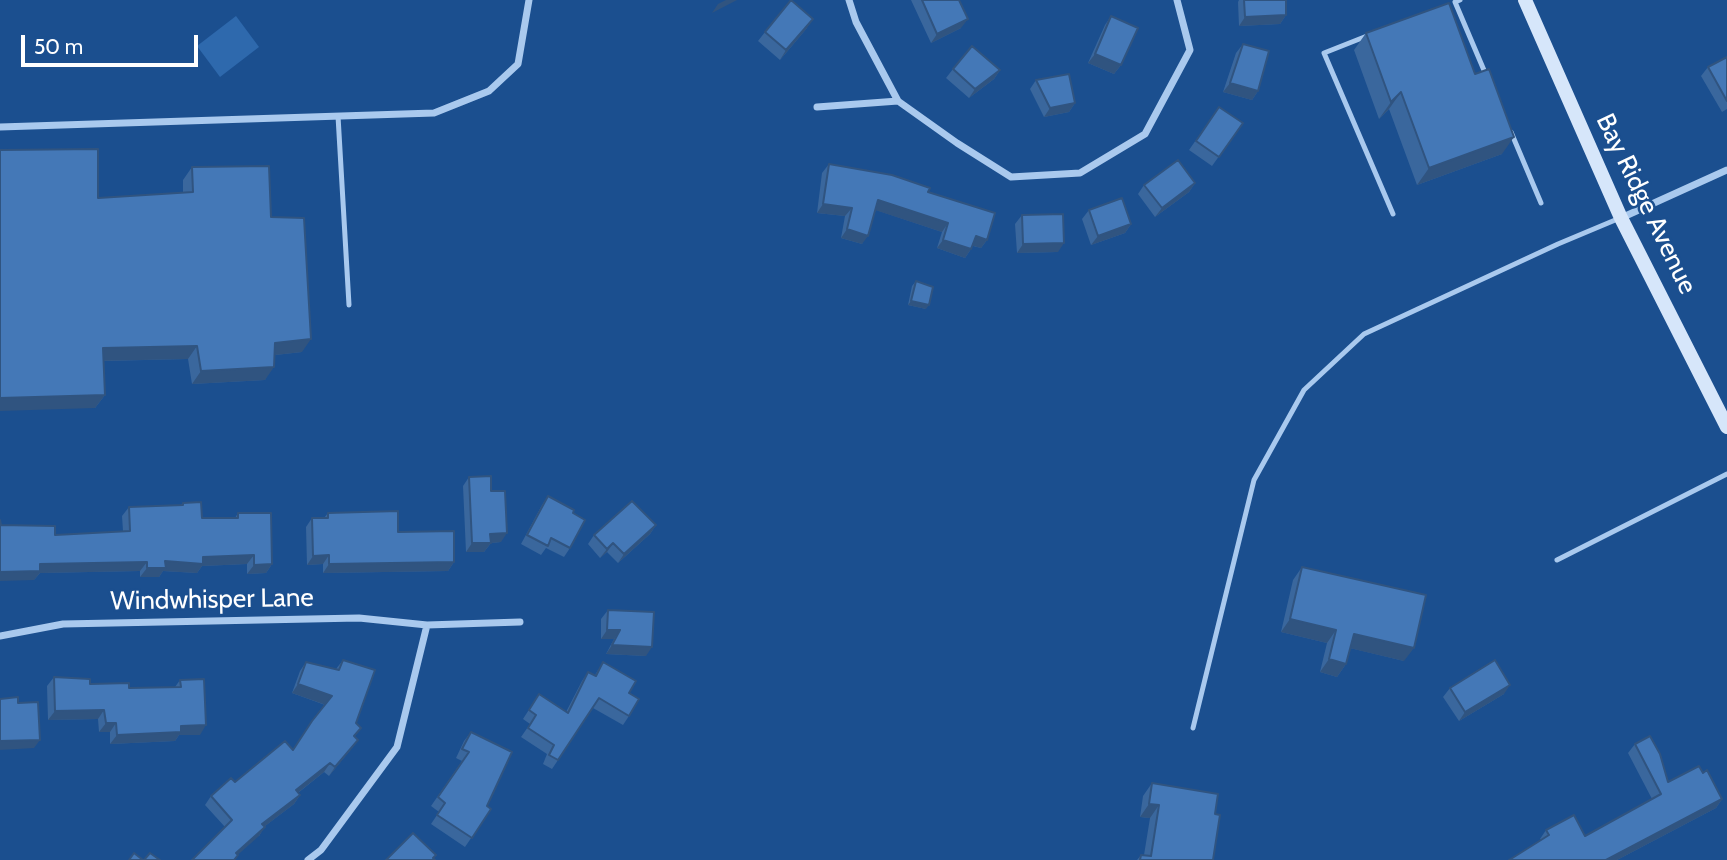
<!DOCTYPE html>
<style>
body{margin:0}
#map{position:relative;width:1727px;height:860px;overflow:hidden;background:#1b4f8f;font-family:Cabin,sans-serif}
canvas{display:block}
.scale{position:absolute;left:21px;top:35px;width:177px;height:32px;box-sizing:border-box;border:4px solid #fff;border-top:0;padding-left:9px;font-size:21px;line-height:24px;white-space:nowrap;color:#fff;-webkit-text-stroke:5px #1b4f8f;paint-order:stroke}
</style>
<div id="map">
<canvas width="1727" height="860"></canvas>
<div class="scale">50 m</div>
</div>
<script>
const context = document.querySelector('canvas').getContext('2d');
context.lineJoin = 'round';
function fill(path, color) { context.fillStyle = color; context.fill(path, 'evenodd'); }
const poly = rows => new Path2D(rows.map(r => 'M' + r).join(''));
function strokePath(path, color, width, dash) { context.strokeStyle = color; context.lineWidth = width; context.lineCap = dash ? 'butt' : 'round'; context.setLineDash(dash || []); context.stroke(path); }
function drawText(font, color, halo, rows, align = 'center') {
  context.font = font + ' Cabin,sans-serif'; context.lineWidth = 5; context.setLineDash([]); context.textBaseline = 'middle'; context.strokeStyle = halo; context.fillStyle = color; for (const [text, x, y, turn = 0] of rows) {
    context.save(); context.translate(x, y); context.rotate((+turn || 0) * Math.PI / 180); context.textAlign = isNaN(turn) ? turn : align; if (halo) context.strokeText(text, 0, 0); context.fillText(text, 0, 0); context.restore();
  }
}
const green = poly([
 [236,16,259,47,220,77,197,46]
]);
const service = poly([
 [1460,0,1455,2,1486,75],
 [1367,36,1324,53,1393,214],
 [338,116,349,305],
 [1511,132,1541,203],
 [1557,560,1727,474],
 [1193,728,1254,480,1304,390,1364,334,1558,244,1620,218]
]);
const minor = poly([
 [849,0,856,22,898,101,957,143,1011,177,1080,173,1145,134,1190,50,1177,0],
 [817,107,898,101],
 [0,127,434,113,489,91,518,64,529,0],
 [1621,218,1727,170],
 [0,636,63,624,359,618,427,625,520,622],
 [308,860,321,850,397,747,427,625]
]);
const secondary = poly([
 [1525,0,1621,218,1727,427]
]);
const wall = poly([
 [911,0,959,0,961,28,931,43],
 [1239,0,1286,0,1286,15,1280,24,1239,26,1238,2],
 [1111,16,1121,65,1114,74,1088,63,1105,25],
 [807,28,780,60,758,41,765,32],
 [1366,33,1502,154,1417,185,1389,109,1379,119,1354,50],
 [1243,44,1258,91,1252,100,1223,92,1236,53],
 [1727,57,1727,109,1722,112,1701,76,1708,67],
 [953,69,1000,70,994,79,969,98,946,78],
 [1036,80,1075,103,1069,112,1044,117,1030,89],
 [1219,107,1243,123,1212,166,1189,150],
 [829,164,928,192,987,240,981,248,973,246,965,258,937,248,942,232,876,210,862,244,841,238,845,216,817,213,822,173],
 [192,167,271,217,302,352,275,355,265,380,192,384,188,359,103,361,105,395,95,408,98,198,183,193,183,180],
 [1195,183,1189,192,1155,217,1138,194,1144,185],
 [1089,210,1131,224,1125,233,1091,245,1082,219],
 [1022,215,1058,252,1017,253,1015,224],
 [916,281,926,309,908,305,912,286],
 [469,477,491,491,501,542,491,543,484,552,466,552,463,486],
 [548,496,573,513,570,548,564,557,546,548,541,555,521,544,542,505],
 [183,503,202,518,235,518,238,513,272,564,266,573,247,574,247,564,202,566,197,573,163,571,159,577,140,577,140,571,40,573,34,580,55,535,123,531,122,516,129,507,181,505],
 [328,513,398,532,454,562,448,571,323,573,323,564,307,565,306,527,312,518,324,518],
 [656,525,650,534,618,563,607,552,600,558,588,544,594,535],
 [1302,567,1404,661,1350,648,1346,664,1337,677,1320,672,1327,643,1281,632,1293,580],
 [608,610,646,656,606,654,614,639,601,639,601,619],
 [343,660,356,723,355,737,358,740,352,748,329,776,324,772,298,793,300,795,294,804,265,826,259,836,225,827,205,805,211,796,293,750,325,705,292,693,300,671,306,662,336,669],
 [603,662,629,693,629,716,623,725,593,708,552,769,543,764,547,754,521,737,530,724,523,719,539,694,566,712,582,681,588,672,595,675],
 [54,677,90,684,129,688,175,687,180,680,200,735,179,735,175,741,110,744,110,732,99,732,98,719,48,720,47,686],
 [1450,688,1504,694,1459,721,1443,697],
 [471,732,487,806,491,809,465,847,431,824,439,812,431,806,462,761,456,758,464,741],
 [1635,744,1668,782,1703,773,1722,799,1716,808,1617,860,1509,860,1541,840,1540,839,1546,830,1585,836,1652,799,1628,753],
 [1152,783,1215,814,1213,860,1137,860,1141,855,1144,855,1150,818,1140,817,1143,796]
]);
const shadedWall = poly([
 [726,0,737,0,712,13,718,4],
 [1286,15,1280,24,1239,26,1245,17],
 [813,19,807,28,780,60,786,50],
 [968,19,961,28,931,43,937,34],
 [1095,54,1121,65,1114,74,1088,63],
 [1000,70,994,79,969,98,975,89],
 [1230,83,1258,91,1252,100,1223,92],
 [1401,92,1389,109,1379,119,1391,102],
 [1075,103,1069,112,1044,117,1050,108],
 [1514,137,1502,154,1417,185,1429,168],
 [1195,183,1189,192,1155,217,1162,208],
 [878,200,948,223,942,232,872,209],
 [823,204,852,208,845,216,817,213],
 [1131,224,1125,233,1091,245,1098,236],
 [847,229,868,236,862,244,841,238],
 [976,236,987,240,981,248,970,245],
 [943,240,971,249,965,258,937,248],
 [1064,243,1058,252,1017,253,1023,244],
 [911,301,929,305,926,309,908,305],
 [311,339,302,352,266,356,275,343],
 [197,346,188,359,94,361,103,348],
 [274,367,265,380,192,384,201,371],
 [105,395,95,408,0,411,0,398],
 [656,525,650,534,618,563,624,554],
 [507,533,501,542,491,543,484,552,466,552,472,543,490,534],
 [613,543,607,552,600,558,607,549],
 [254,555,247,564,202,566,197,573,163,571,159,577,140,577,147,568,165,561,203,557],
 [329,555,323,564,307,565,313,556],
 [147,562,140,571,40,573,34,580,0,581,0,572,40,564],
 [454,562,448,571,323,573,329,564],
 [272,564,266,573,247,574,254,565],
 [1290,619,1336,630,1327,643,1281,632],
 [607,630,620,630,614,639,601,639],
 [1354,634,1414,648,1404,661,1345,647],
 [612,645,652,647,646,656,606,654],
 [1329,659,1346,664,1337,677,1320,672],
 [298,684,332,696,326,705,292,693],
 [1510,685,1504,694,1459,721,1465,712],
 [104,710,98,719,48,720,55,711],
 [106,723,116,723,110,732,99,732],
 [206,725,200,735,179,735,175,741,110,744,117,735,181,726],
 [40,740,34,748,0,750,0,741],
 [358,740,352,748,329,776,335,767],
 [330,763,324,772,290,799,296,790],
 [300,795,294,804,256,833,262,824],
 [1722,799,1716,808,1617,860,1606,860],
 [1149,804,1159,805,1150,818,1140,817],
 [265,827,259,836,232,860,236,853]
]);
const building = poly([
 [791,0,813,19,786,50,765,32,791,0],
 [922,0,959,0,968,19,937,34,922,0],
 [1244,0,1286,0,1286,15,1245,17,1244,0],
 [1449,3,1475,74,1489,69,1514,137,1429,168,1401,92,1391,102,1366,33,1449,3],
 [1111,16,1138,28,1121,65,1095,54,1111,16],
 [1243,44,1269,51,1258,91,1230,83,1243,44],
 [972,46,1000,70,975,89,953,69,972,46],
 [1727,57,1727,101,1708,67,1727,57],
 [1069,74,1075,103,1050,108,1036,80,1069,74],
 [1219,107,1243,123,1219,157,1196,141,1219,107],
 [98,149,98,198,193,192,192,167,269,166,271,217,304,218,311,339,275,343,274,367,201,371,197,346,103,348,105,395,0,398,0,150,98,149],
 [1178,160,1195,183,1162,208,1144,185,1178,160],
 [829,164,892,175,930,188,928,192,995,213,987,240,976,236,971,249,943,240,948,223,878,200,868,236,847,229,852,208,823,204,829,164],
 [1122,198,1131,224,1098,236,1089,210,1122,198],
 [1063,214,1064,243,1023,244,1022,215,1063,214],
 [916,281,933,287,929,305,911,301,916,281],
 [491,476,491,491,505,491,507,533,490,534,491,543,472,543,469,477,491,476],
 [548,496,574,510,573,513,585,520,570,548,551,538,548,546,527,535,548,496],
 [632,501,656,525,624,554,613,543,607,549,594,535,632,501],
 [201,502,202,518,238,518,238,513,271,513,272,564,254,565,254,555,203,557,203,564,165,561,166,568,147,568,147,562,40,564,40,571,0,572,0,520,1,525,55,526,55,535,130,531,129,507,183,505,183,503,201,502],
 [398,511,398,532,454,531,454,562,329,564,329,555,313,556,312,518,328,518,328,513,398,511],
 [1302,567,1426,595,1414,648,1354,634,1346,664,1329,659,1336,630,1290,619,1302,567],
 [608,610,654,612,652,647,612,645,620,630,607,630,608,610],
 [343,660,375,670,356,723,361,728,354,736,358,740,335,767,330,763,296,790,300,795,262,824,265,827,236,853,238,855,234,860,192,860,232,820,211,796,231,778,235,782,285,741,293,750,312,721,332,696,298,684,306,662,339,670,343,660],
 [1495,660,1510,685,1465,712,1450,688,1495,660],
 [603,662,636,681,629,693,639,699,629,716,599,698,558,760,549,755,554,745,528,728,536,715,529,710,539,694,568,713,588,672,596,676,603,662],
 [54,677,90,679,90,684,129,683,129,688,181,687,180,680,204,679,206,725,181,726,181,732,117,735,116,723,106,723,104,710,55,711,54,677],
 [18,697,18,703,38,702,40,740,0,741,0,699,18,697],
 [471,732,512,752,487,806,491,809,472,838,437,815,445,803,438,797,469,752,462,749,471,732],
 [1650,736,1660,754,1668,782,1699,766,1703,773,1707,770,1722,799,1606,860,1509,860,1549,835,1546,830,1574,815,1585,836,1661,794,1635,744,1650,736],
 [1152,783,1218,794,1215,814,1220,815,1213,860,1140,860,1141,855,1151,856,1159,805,1149,804,1152,783],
 [413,833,436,855,433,858,435,860,386,860,413,833],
 [134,853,143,860,129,860,134,853],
 [150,853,160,860,144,860,150,853]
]);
const streetNames = [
 ["Bay Ridge Avenue",1646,204,64],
 ["Windwhisper Lane",212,600,-1]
];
fill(green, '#2e69ad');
strokePath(service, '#a9c9ee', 5);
strokePath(minor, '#a9c9ee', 7);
strokePath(secondary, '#d6e6fa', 14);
fill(wall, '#3a679d');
fill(shadedWall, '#305480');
fill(building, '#4478b7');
strokePath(building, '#305480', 2);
drawText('26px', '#fff', '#1b4f8f', streetNames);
</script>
